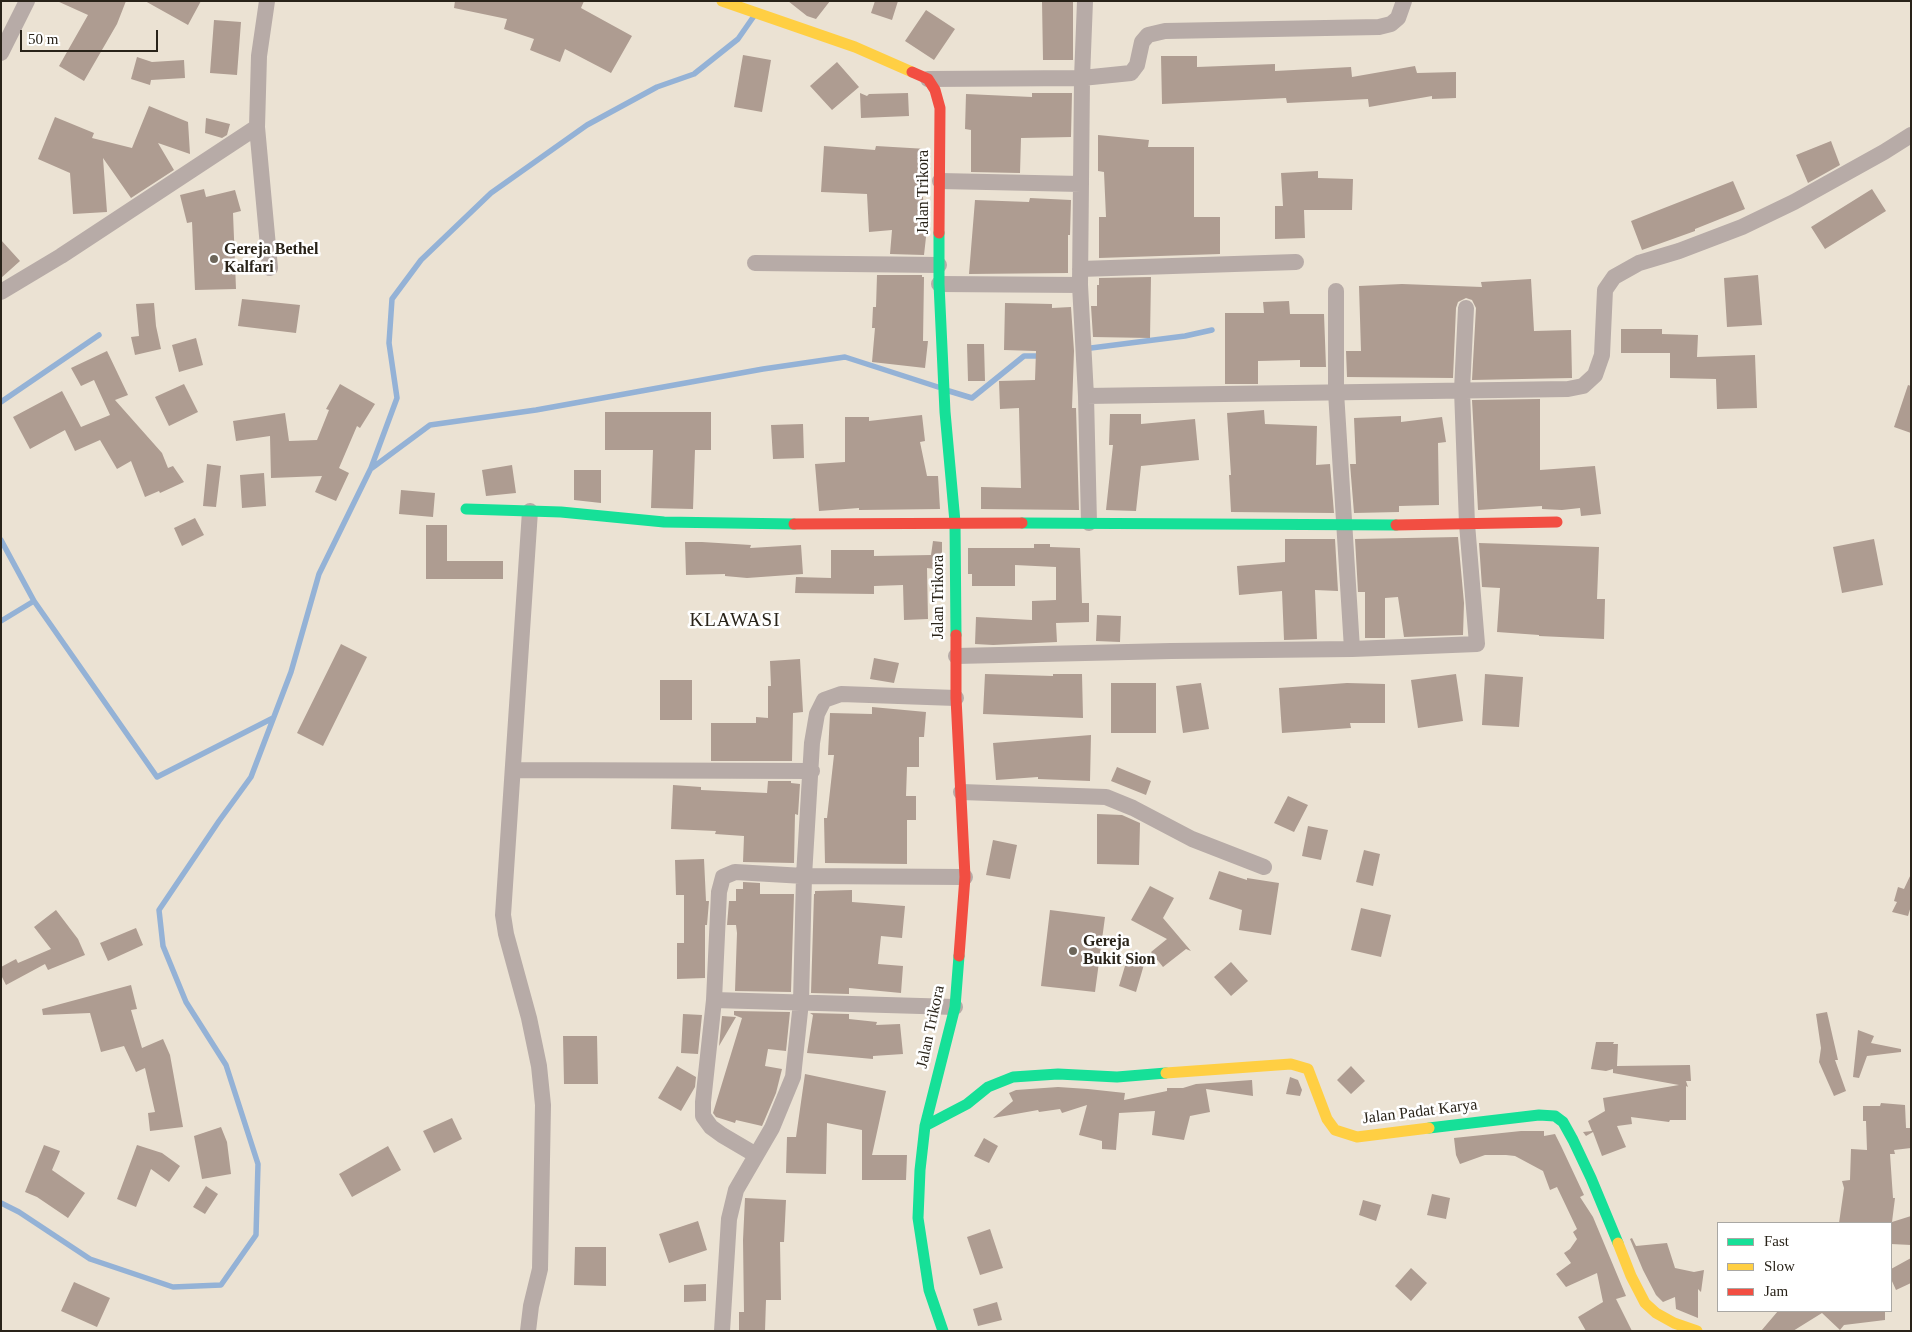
<!DOCTYPE html>
<style>
body{margin:0}
#map{position:relative;width:1912px;height:1332px;overflow:hidden;background:#ebe2d3;font-family:"Times New Roman",serif}
canvas{display:block}
.frame{position:absolute;inset:0;border:2px solid #292319;pointer-events:none}
.legend{position:absolute;left:1717px;top:1222px;width:175px;height:90px;box-sizing:border-box;background:#fff;border:1px solid #a9a7a3;margin:0;padding:6px 9px;list-style:none;font-size:15px;color:#292319}
.legend li{display:flex;align-items:center;gap:10px;height:25px}
.legend b{width:25px;border:1px solid #a9a7a3}
.scale{position:absolute;left:20px;top:30px;width:138px;height:22px;box-sizing:border-box;border:2px solid #292319;border-top:0;padding-left:6px;font-size:15px;line-height:18px;white-space:nowrap;color:#292319;-webkit-text-stroke:4px #fff;paint-order:stroke}
</style>
<div id="map">
<canvas width="1912" height="1332"></canvas>
<div class="frame"></div>
<ul class="legend">
<li><b style="height:6px;background:#16e098"></b>Fast</li>
<li><b style="height:6px;background:#ffcf43"></b>Slow</li>
<li><b style="height:6px;background:#f24e42"></b>Jam</li>
</ul>
<div class="scale">50 m</div>
</div>
<script>
const context = document.querySelector('canvas').getContext('2d');
context.lineJoin = 'round';
const poly = rows => new Path2D(rows.map(r => 'M' + r).join(''));
function strokePath(path, color, width, dash) { context.strokeStyle = color; context.lineWidth = width; context.lineCap = dash ? 'butt' : 'round'; context.setLineDash(dash || []); context.stroke(path); }
function fill(path, color) { context.fillStyle = color; context.fill(path, 'evenodd'); }
function drawText(font, color, halo, rows, align = 'center') {
  context.font = font + ' "Times New Roman",serif'; context.lineWidth = 5; context.setLineDash([]); context.textBaseline = 'middle'; context.strokeStyle = halo; context.fillStyle = color; for (const [text, x, y, turn = 0] of rows) {
    context.save(); context.translate(x, y); context.rotate((+turn || 0) * Math.PI / 180); context.textAlign = isNaN(turn) ? turn : align; if (halo) context.strokeText(text, 0, 0); context.fillText(text, 0, 0); context.restore();
  }
}
const stream = poly([
 [1091,348,1185,336,1212,330],
 [949,391,972,398,1024,356,1042,356],
 [1,402,99,335],
 [372,468,430,425,536,410,763,369,845,357,938,387],
 [1,540,34,601],
 [1,621,34,601,157,777,273,718],
 [1,1203,19,1212,90,1259,173,1287,221,1285,256,1235,258,1164,226,1065,186,1002,163,946,159,910,219,821,251,777,291,672,319,574,371,468,397,398,389,343,392,299,421,260,491,193,587,125,657,87,694,74,738,39,754,16]
]);
const building = poly([
 [57,1,126,1,117,24,84,81,59,66,88,15],
 [145,1,201,1,188,25],
 [455,1,584,1,581,8,632,36,611,73,565,49,560,62,530,50,534,39,504,29,507,19,454,8],
 [788,1,830,1,816,19,807,16],
 [875,1,898,1,892,20,871,13],
 [1042,1,1073,1,1073,60,1043,60],
 [926,10,955,29,934,60,905,41],
 [214,20,241,22,237,75,210,73],
 [743,55,771,60,762,112,734,107],
 [1161,56,1197,56,1197,67,1275,64,1275,71,1351,67,1352,77,1415,66,1417,73,1456,72,1456,98,1432,99,1432,96,1369,107,1368,99,1287,103,1286,98,1162,104],
 [137,57,152,62,184,60,185,78,151,80,150,85,131,79],
 [837,62,859,87,832,110,810,86],
 [860,93,867,96,869,94,908,93,909,116,861,118],
 [1032,93,1072,93,1071,137,1021,138,1020,173,971,172,971,130,965,129,966,94,1032,97],
 [149,106,188,122,190,154,158,143,174,170,131,198,103,158,107,212,73,214,70,173,38,159,55,117,94,133,92,138,132,148],
 [206,118,230,124,227,135,222,138,205,133],
 [1098,135,1149,140,1148,147,1194,147,1194,217,1220,217,1220,254,1099,258,1099,217,1106,217,1104,172,1098,171],
 [1831,141,1840,165,1808,183,1796,155],
 [824,146,875,150,876,146,927,149,926,173,918,173,917,197,923,197,926,237,924,255,890,254,892,230,869,232,867,194,821,192],
 [1318,171,1318,178,1353,179,1352,210,1304,210,1305,238,1275,239,1275,206,1283,206,1281,173],
 [1733,181,1745,209,1695,229,1695,231,1642,250,1631,221],
 [204,189,206,197,235,190,241,211,233,213,236,289,195,290,192,222,187,223,180,195],
 [1872,189,1886,211,1825,249,1811,227],
 [1030,198,1071,200,1070,235,1068,235,1068,273,969,274,975,200,1029,202],
 [1,240,20,261,1,278],
 [877,275,922,275,922,277,924,277,923,341,928,341,925,368,872,362,875,328,872,328,873,307,876,307],
 [1758,275,1762,325,1727,327,1724,278],
 [1151,277,1150,338,1093,337,1091,306,1097,306,1097,285,1099,285,1099,278],
 [1531,279,1534,331,1571,330,1572,378,1472,380,1476,308,1472,300,1466,298,1458,302,1456,308,1453,378,1347,377,1346,351,1361,351,1359,286,1402,284,1482,287,1481,282],
 [242,299,300,305,296,333,238,326],
 [1289,301,1290,314,1324,314,1326,367,1300,367,1300,360,1258,361,1258,384,1225,384,1225,313,1264,313,1263,302],
 [154,303,156,326,161,349,135,355,131,337,139,336,136,304],
 [1005,303,1052,304,1052,308,1071,307,1074,351,1072,408,1076,408,1079,510,981,509,981,487,1021,488,1019,408,1000,409,999,381,1035,380,1036,351,1004,350],
 [1621,329,1662,329,1662,334,1698,335,1697,357,1755,355,1757,408,1717,409,1716,379,1670,378,1670,353,1621,353],
 [196,338,203,365,179,372,172,345],
 [967,344,984,344,985,381,968,381],
 [107,351,128,395,115,400,162,453,168,468,173,466,184,482,160,493,159,491,145,497,131,461,117,469,100,440,75,451,65,430,30,449,13,417,62,391,81,427,110,415,94,380,81,386,71,368],
 [184,384,198,412,169,426,155,397],
 [340,384,375,404,360,428,357,426,339,468,349,473,336,501,315,492,322,476,271,478,270,436,236,441,233,421,285,413,289,441,317,440,329,410,326,409],
 [1908,385,1911,386,1911,433,1894,427],
 [1540,399,1540,470,1595,466,1601,514,1581,516,1580,508,1562,510,1542,509,1542,506,1478,510,1472,400],
 [1264,410,1265,424,1317,426,1316,465,1330,464,1334,513,1231,512,1229,475,1231,475,1227,413],
 [605,412,711,412,711,450,695,450,693,509,651,508,653,450,605,450],
 [1110,414,1141,414,1141,424,1195,419,1199,460,1141,466,1136,511,1106,510,1113,445,1109,445],
 [922,415,925,441,920,442,927,476,938,476,940,509,859,510,859,508,819,511,815,464,845,462,845,417,869,417,869,421],
 [1401,416,1401,422,1442,417,1446,442,1438,443,1439,505,1399,506,1399,512,1354,513,1350,464,1356,464,1354,418],
 [803,424,804,458,773,459,771,425],
 [207,464,221,466,216,507,203,506],
 [512,465,516,493,486,496,482,470],
 [574,470,601,470,601,503,574,500],
 [264,473,266,506,242,508,240,475],
 [401,490,435,493,433,517,399,514],
 [195,518,204,535,182,546,174,528],
 [426,525,447,525,447,561,503,561,503,579,426,579],
 [1458,537,1464,603,1463,635,1404,637,1398,597,1385,598,1385,638,1365,638,1365,592,1358,592,1355,539],
 [1285,539,1335,539,1338,591,1315,590,1317,639,1284,640,1282,591,1239,595,1237,566,1285,562],
 [1874,539,1883,585,1842,593,1833,547],
 [933,541,942,542,942,570,927,568,928,619,904,620,903,585,874,586,874,594,795,593,796,577,831,578,831,550,874,550,874,556,931,555],
 [685,542,702,542,751,545,750,548,801,545,803,574,747,578,725,576,725,574,686,575],
 [1479,543,1599,547,1597,599,1605,599,1604,639,1539,636,1539,635,1497,632,1500,588,1482,587],
 [1034,544,1050,544,1050,547,1080,548,1082,603,1089,603,1089,622,1056,623,1057,642,993,645,975,644,976,617,1032,620,1032,601,1056,600,1056,567,1015,565,1015,586,972,586,972,574,968,574,968,548,1034,548],
 [1097,615,1121,616,1120,642,1096,641],
 [341,644,367,657,323,746,297,733],
 [874,658,899,663,894,683,870,679],
 [800,659,803,712,793,713,792,761,711,761,711,723,756,723,756,717,768,718,768,686,771,686,770,661],
 [985,674,1053,676,1053,674,1082,674,1083,718,983,714],
 [1456,674,1463,721,1418,728,1411,680],
 [1485,674,1523,677,1519,727,1482,725],
 [660,680,692,680,692,720,660,720],
 [1111,683,1156,683,1156,733,1111,733],
 [1201,683,1209,729,1183,733,1176,686],
 [1347,683,1385,684,1385,723,1350,723,1351,728,1282,733,1279,688],
 [872,707,926,712,924,737,919,737,919,767,907,767,906,796,916,796,916,820,907,820,907,864,825,863,824,818,827,818,834,755,828,755,830,713,872,714],
 [1091,735,1090,781,1038,779,1038,777,996,780,993,743],
 [1117,767,1151,781,1146,795,1111,781],
 [768,781,791,781,791,783,800,784,798,815,795,814,794,863,743,862,744,836,715,834,716,831,671,829,673,785,701,787,701,790,767,793],
 [1288,796,1308,805,1294,832,1274,823],
 [1097,814,1122,815,1140,823,1139,865,1097,864],
 [1308,826,1328,830,1321,860,1302,856],
 [993,840,1017,845,1010,879,986,875],
 [1364,850,1380,854,1373,886,1356,882],
 [704,859,706,901,709,901,707,925,705,925,705,978,677,979,677,943,684,943,684,895,676,895,675,860],
 [1219,871,1247,880,1247,878,1279,883,1271,935,1239,930,1242,910,1209,899],
 [1911,874,1911,906,1908,916,1892,912,1897,902,1894,901,1898,887,1904,889],
 [743,882,760,883,760,894,794,894,791,992,735,991,737,933,736,925,727,925,729,901,736,901,736,889,743,889],
 [1150,886,1174,898,1163,918,1191,951,1186,949,1163,967,1151,952,1167,939,1131,920],
 [852,890,852,902,905,906,902,938,881,936,878,964,903,966,901,993,849,988,849,994,811,993,814,894,815,894,815,891],
 [1361,908,1391,915,1381,957,1351,950],
 [56,910,78,939,85,955,48,970,45,964,6,985,1,975,1,967,16,959,18,963,51,949,34,927],
 [1050,910,1105,917,1095,992,1041,986],
 [136,928,143,945,108,961,100,943],
 [1128,956,1145,961,1136,992,1119,986],
 [1231,962,1248,981,1231,996,1214,977],
 [131,985,137,1009,131,1010,142,1048,163,1039,170,1055,183,1127,150,1131,148,1113,155,1112,145,1068,136,1072,124,1046,101,1052,90,1013,43,1015,42,1009],
 [734,1011,790,1012,786,1051,768,1049,765,1066,782,1069,776,1093,762,1126,736,1120,735,1123,716,1117,713,1113,742,1018,734,1015],
 [1827,1012,1838,1060,1835,1060,1846,1091,1834,1096,1819,1062,1821,1048,1816,1014],
 [810,1013,849,1014,849,1019,877,1022,876,1025,900,1024,903,1054,873,1056,873,1059,807,1053,813,1015],
 [683,1014,702,1015,698,1054,681,1053],
 [722,1016,736,1017,719,1046],
 [1858,1030,1874,1036,1871,1043,1901,1049,1901,1052,1867,1056,1859,1078,1853,1077],
 [563,1036,597,1036,598,1084,564,1084],
 [1596,1042,1614,1042,1613,1044,1618,1044,1617,1066,1690,1065,1691,1081,1686,1081,1688,1087,1686,1086,1686,1120,1670,1120,1669,1122,1631,1117,1632,1124,1617,1126,1626,1147,1602,1156,1593,1132,1586,1136,1583,1132,1592,1131,1588,1121,1605,1111,1603,1098,1679,1085,1613,1073,1613,1069,1606,1071,1591,1069],
 [677,1066,696,1077,695,1087,681,1111,658,1098],
 [1351,1066,1365,1081,1351,1094,1337,1080],
 [805,1074,886,1091,872,1155,907,1155,906,1180,862,1180,862,1130,827,1123,826,1174,786,1173,787,1137,796,1137],
 [1290,1077,1298,1080,1302,1090,1300,1096,1286,1094],
 [1252,1080,1253,1096,1206,1089,1210,1112,1190,1116,1184,1140,1152,1135,1155,1111,1119,1113,1116,1150,1102,1149,1102,1141,1079,1135,1087,1105,1062,1113,1060,1109,1039,1112,1038,1110,993,1118,1013,1101,1009,1093,1016,1090,1058,1087,1088,1089,1125,1093,1124,1100,1167,1091,1167,1088,1183,1088,1196,1084],
 [1881,1103,1905,1105,1906,1128,1911,1128,1911,1148,1894,1150,1895,1154,1890,1154,1893,1198,1895,1198,1892,1222,1911,1216,1911,1245,1891,1244,1891,1223,1839,1223,1844,1188,1842,1181,1850,1180,1851,1149,1867,1150,1866,1121,1863,1121,1863,1106,1880,1106],
 [452,1118,462,1139,434,1153,423,1131],
 [221,1127,227,1142,231,1174,202,1179,194,1136],
 [1521,1131,1544,1131,1544,1136,1555,1134,1561,1146,1584,1195,1580,1197,1593,1217,1626,1296,1616,1299,1632,1331,1586,1331,1578,1317,1603,1302,1597,1273,1566,1287,1556,1274,1571,1263,1564,1253,1570,1249,1577,1239,1573,1232,1577,1229,1557,1187,1550,1190,1543,1171,1515,1156,1506,1155,1485,1155,1460,1164,1456,1155,1454,1138],
 [984,1138,998,1146,989,1163,974,1156],
 [44,1145,60,1151,52,1170,85,1193,68,1218,37,1197,25,1192],
 [137,1145,162,1153,180,1166,169,1182,151,1169,136,1207,117,1199],
 [388,1146,401,1170,352,1197,339,1174],
 [206,1186,218,1194,205,1214,193,1207],
 [1432,1194,1450,1198,1446,1219,1427,1215],
 [745,1198,786,1200,784,1242,780,1242,781,1300,766,1300,765,1331,739,1331,739,1312,744,1312,743,1240],
 [1363,1200,1381,1205,1376,1221,1359,1215],
 [698,1221,707,1250,669,1263,659,1234],
 [990,1229,1003,1268,980,1275,967,1237],
 [1632,1238,1636,1246,1667,1243,1675,1268,1694,1272,1704,1270,1701,1292,1698,1289,1698,1318,1676,1309,1675,1297,1663,1302,1656,1295,1643,1270,1630,1239],
 [575,1247,606,1247,606,1286,574,1285],
 [1911,1258,1911,1283,1896,1290,1891,1279,1891,1269],
 [1411,1268,1427,1283,1411,1301,1395,1286],
 [74,1282,110,1298,97,1327,61,1311],
 [706,1284,706,1301,684,1302,684,1285],
 [997,1302,1002,1320,978,1326,973,1309],
 [1778,1311,1885,1311,1885,1320,1844,1325,1840,1330,1822,1313,1793,1331,1761,1331]
]);
const street = poly([
 [267,1,259,56,257,127,270,268],
 [1085,1,1082,78,1080,285,1086,396,1089,523],
 [1,53,27,1],
 [928,79,1082,78,1131,73,1137,65,1142,42,1148,35,1165,31,1379,27,1391,24,1398,18,1404,1],
 [940,181,1081,184],
 [755,263,939,265],
 [1080,269,1296,262],
 [939,284,1080,285],
 [1336,291,1336,392,1352,649],
 [1,292,61,256,257,127],
 [1086,396,1568,389,1583,386,1595,375,1602,355,1605,290,1614,277,1639,263,1679,251,1742,227,1794,202,1884,152,1911,135],
 [956,656,1171,651,1352,649,1477,644,1467,524,1462,390,1466,308],
 [513,770,812,771],
 [961,792,1106,797,1133,808,1192,839,1264,867],
 [714,1000,955,1007],
 [756,1155,722,1135,711,1127,703,1116,703,1102,714,1000,719,892,723,877,735,872,804,876,965,877],
 [528,1331,531,1306,540,1269,543,1105,539,1066,529,1018,506,934,503,915,530,511],
 [722,1331,729,1219,736,1190,772,1128,793,1077,801,1002,804,876,812,743,817,714,824,700,841,694,956,698]
]);
const fast = poly([
 [939,233,939,284,945,412,955,522,956,635],
 [466,509,561,512,664,522,794,524],
 [1022,523,1396,525],
 [925,1126,967,1104,988,1087,1013,1077,1058,1074,1117,1077,1166,1073],
 [1429,1128,1539,1115,1555,1116,1563,1122,1573,1140,1591,1178,1618,1243],
 [943,1331,929,1290,918,1218,920,1170,925,1126,955,1007,959,956]
]);
const slow = poly([
 [722,1,855,47,912,72],
 [1166,1073,1291,1064,1308,1069,1327,1119,1335,1130,1357,1137,1429,1128],
 [1618,1243,1631,1276,1645,1303,1656,1313,1674,1323,1697,1331]
]);
const jam = poly([
 [912,72,928,79,935,90,940,108,939,233],
 [794,524,1022,523],
 [1396,525,1557,522],
 [956,635,956,698,965,877,959,956]
]);
const markers = [
 [214,259,5,"#6d665a"],
 [1073,951,5,"#6d665a"]
];
const streetNames = [
 ["Jalan Trikora",924,192,-90],
 ["Jalan Trikora",939,597,-90],
 ["Jalan Trikora",931,1027,-78],
 ["Jalan Padat Karya",1420,1112,-7]
];
const poiNames = [
 ["Gereja Bethel",224,250],
 ["Kalfari",224,268],
 ["Gereja",1083,942],
 ["Bukit Sion",1083,960]
];
const quarterNames = [
 ["KLAWASI",735,621]
];
strokePath(stream, '#94b2d6', 5.5);
fill(building, '#ae9c91');
strokePath(street, '#b7aba7', 16);
strokePath(fast, '#16e098', 11);
strokePath(slow, '#ffcf43', 11);
strokePath(jam, '#f24e42', 11);
for (const [x, y, r, color] of markers) { const dot = new Path2D(); dot.arc(x, y, r, 0, 2 * Math.PI); context.fillStyle = color; context.fill(dot); strokePath(dot, '#fff', 2); }
drawText('16px', '#292319', '#fff', streetNames);
drawText('bold 16px', '#292319', '#fff', poiNames, 'left');
context.letterSpacing = '1px';
drawText('19px', '#292319', '#fff', quarterNames);
context.letterSpacing = '0px';
</script>
